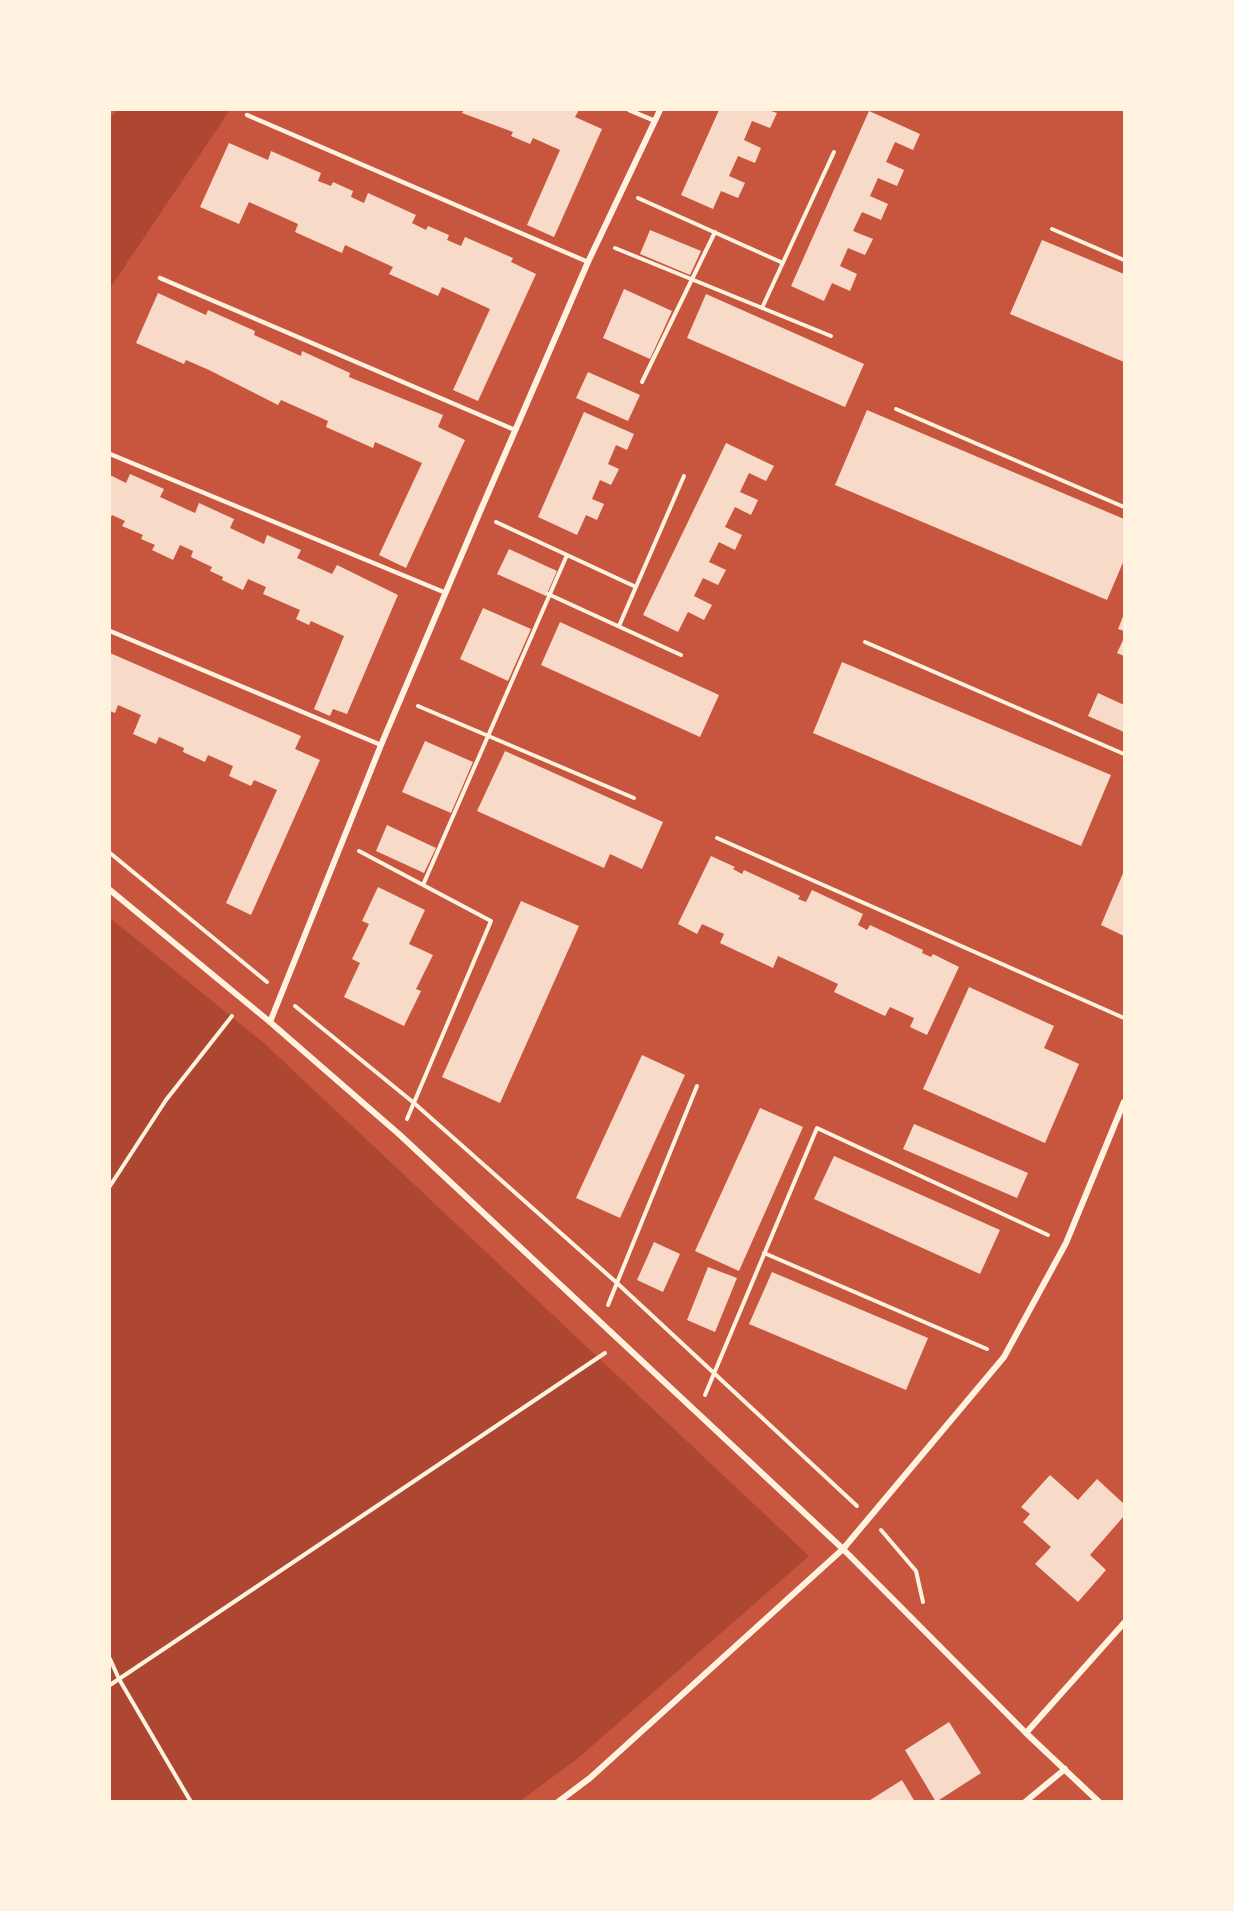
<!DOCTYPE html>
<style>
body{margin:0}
#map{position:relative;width:1234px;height:1911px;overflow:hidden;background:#c8553d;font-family:Karla,sans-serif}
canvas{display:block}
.frame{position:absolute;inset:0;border:111px solid #fff3e0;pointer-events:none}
</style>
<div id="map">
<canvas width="1234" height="1911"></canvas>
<div class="frame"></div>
</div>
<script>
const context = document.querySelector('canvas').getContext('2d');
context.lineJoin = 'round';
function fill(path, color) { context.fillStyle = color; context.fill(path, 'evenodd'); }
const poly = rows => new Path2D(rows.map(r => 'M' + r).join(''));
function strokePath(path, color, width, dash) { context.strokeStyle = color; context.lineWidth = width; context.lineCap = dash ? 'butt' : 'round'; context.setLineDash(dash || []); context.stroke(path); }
const green = poly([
 [117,110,230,110,110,288,110,119],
 [110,918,265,1044,809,1556,577,1759,520,1801,110,1801]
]);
const building = poly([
 [464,110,579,110,575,117,602,129,554,237,527,225,560,150,533,138,530,144,511,136,513,132,462,113],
 [719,110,768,110,777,113,770,128,752,121,744,140,761,148,755,163,738,156,729,176,745,183,738,198,721,191,713,209,681,195],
 [869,111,920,134,913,150,895,142,886,162,904,170,897,186,878,178,870,196,888,204,881,220,862,212,853,231,873,239,865,255,848,248,840,266,857,274,850,291,832,283,824,301,791,286],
 [229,143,268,160,271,151,321,173,318,181,331,186,333,182,353,191,351,197,364,203,368,193,416,215,412,223,426,230,428,226,449,235,447,240,461,246,465,237,513,258,511,262,536,274,478,401,453,390,490,309,442,287,438,296,389,274,393,267,345,245,342,253,295,232,298,224,249,202,239,224,200,207],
 [650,230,701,251,690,275,640,254],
 [1042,240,1124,274,1124,362,1010,314],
 [624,289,672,311,650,359,603,338],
 [158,293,206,315,208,310,255,331,254,335,301,356,302,351,350,373,349,377,443,415,438,427,465,440,406,568,379,555,422,463,375,442,373,448,326,427,328,421,281,400,278,405,209,370,186,360,184,364,136,343],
 [706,294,864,364,845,407,687,338],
 [588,372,640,395,628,421,576,398],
 [867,410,1124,519,1124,560,1107,600,835,485],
 [584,412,634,434,627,450,616,445,608,464,619,469,611,485,600,480,592,499,604,504,597,520,586,515,577,535,538,517],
 [726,443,774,466,766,481,749,473,740,492,758,500,751,515,735,507,725,527,742,535,735,550,719,542,709,562,726,570,718,585,703,578,694,596,712,605,704,620,688,612,678,632,643,615],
 [130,474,164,489,160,497,195,513,199,503,234,519,230,528,264,544,267,535,301,550,297,558,332,574,337,565,398,595,347,714,333,709,330,716,314,709,344,636,311,621,309,625,296,619,300,610,263,594,266,587,248,579,243,590,222,580,223,577,210,571,212,567,191,557,193,551,180,545,173,560,152,550,155,545,141,539,143,535,122,526,125,521,112,515,110,520,110,475,126,483],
 [509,549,557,571,546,596,497,574],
 [483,608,531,629,508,681,460,659],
 [1124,614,1124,631,1118,629],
 [560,622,719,695,700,737,541,665],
 [1124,638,1124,656,1117,653],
 [110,653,301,736,295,749,320,760,251,915,226,903,277,790,254,780,251,786,229,776,233,766,208,755,205,762,183,752,184,748,159,737,156,744,133,734,141,715,118,705,115,713,110,711],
 [842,662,1111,775,1081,846,813,733],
 [1098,693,1124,705,1124,732,1088,716],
 [425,741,473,762,451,813,402,792],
 [505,751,663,822,642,869,610,854,604,868,477,811],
 [387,825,436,848,424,873,376,851],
 [711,856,735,867,733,869,742,874,744,870,800,896,798,899,806,902,812,890,863,914,858,925,867,930,870,925,923,950,922,953,931,957,933,954,959,967,927,1035,910,1027,914,1018,890,1007,885,1016,834,992,838,984,778,956,773,968,720,943,724,934,702,924,697,934,678,924],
 [1124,871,1124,936,1101,925],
 [378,887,425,910,409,944,433,955,416,989,421,991,404,1026,344,997,360,963,352,959,369,924,362,921],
 [521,901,579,926,500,1103,442,1077],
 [969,987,1054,1026,1044,1048,1079,1064,1045,1143,923,1089],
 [642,1055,685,1075,620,1218,576,1198],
 [760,1108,803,1127,739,1271,695,1251],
 [914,1124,1028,1173,1017,1198,903,1149],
 [834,1156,1000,1230,980,1274,814,1199],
 [654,1242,680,1254,663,1292,637,1280],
 [708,1267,737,1278,715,1332,687,1320],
 [772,1272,928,1338,906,1390,749,1324],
 [1050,1475,1078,1500,1097,1479,1124,1504,1124,1516,1090,1555,1106,1570,1078,1602,1035,1564,1051,1547,1023,1522,1030,1514,1021,1507],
 [949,1722,981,1773,936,1802,905,1750],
 [902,1780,915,1802,867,1802]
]);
const path = poly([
 [638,198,783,263],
 [1052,229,1124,260],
 [615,248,831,336],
 [762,308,834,152],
 [642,382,715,232],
 [896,409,1124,507],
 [496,522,636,587],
 [548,594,681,655],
 [619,626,684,476],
 [865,642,1124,754],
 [418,706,634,798],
 [717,838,1124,1018],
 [359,851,491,921,407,1119],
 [110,853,267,982],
 [423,885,567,555],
 [295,1006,414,1103,617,1283,857,1506],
 [110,1186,166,1100,232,1016],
 [764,1253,987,1349],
 [608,1305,697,1086],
 [705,1395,817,1128,1048,1235],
 [881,1530,916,1571,923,1602],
 [110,1659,119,1679,605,1353],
 [110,1685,119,1679,191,1802]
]);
const service = poly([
 [629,110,655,121],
 [247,115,588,262],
 [160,278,515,430],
 [110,454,446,593],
 [110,631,381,745]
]);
const minor = poly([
 [110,890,270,1022,400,1135,843,1549,1026,1733,1099,1802],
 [270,1022,381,745,479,514,588,262,660,110],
 [1026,1733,1124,1623],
 [558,1802,590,1778,843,1549,1004,1357,1066,1243,1124,1102],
 [1025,1802,1065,1769]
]);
fill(green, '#ae4732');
fill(building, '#f7dbc8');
strokePath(path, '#fff3e0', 4);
strokePath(service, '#fff3e0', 4.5);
strokePath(minor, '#fff3e0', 6);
</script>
